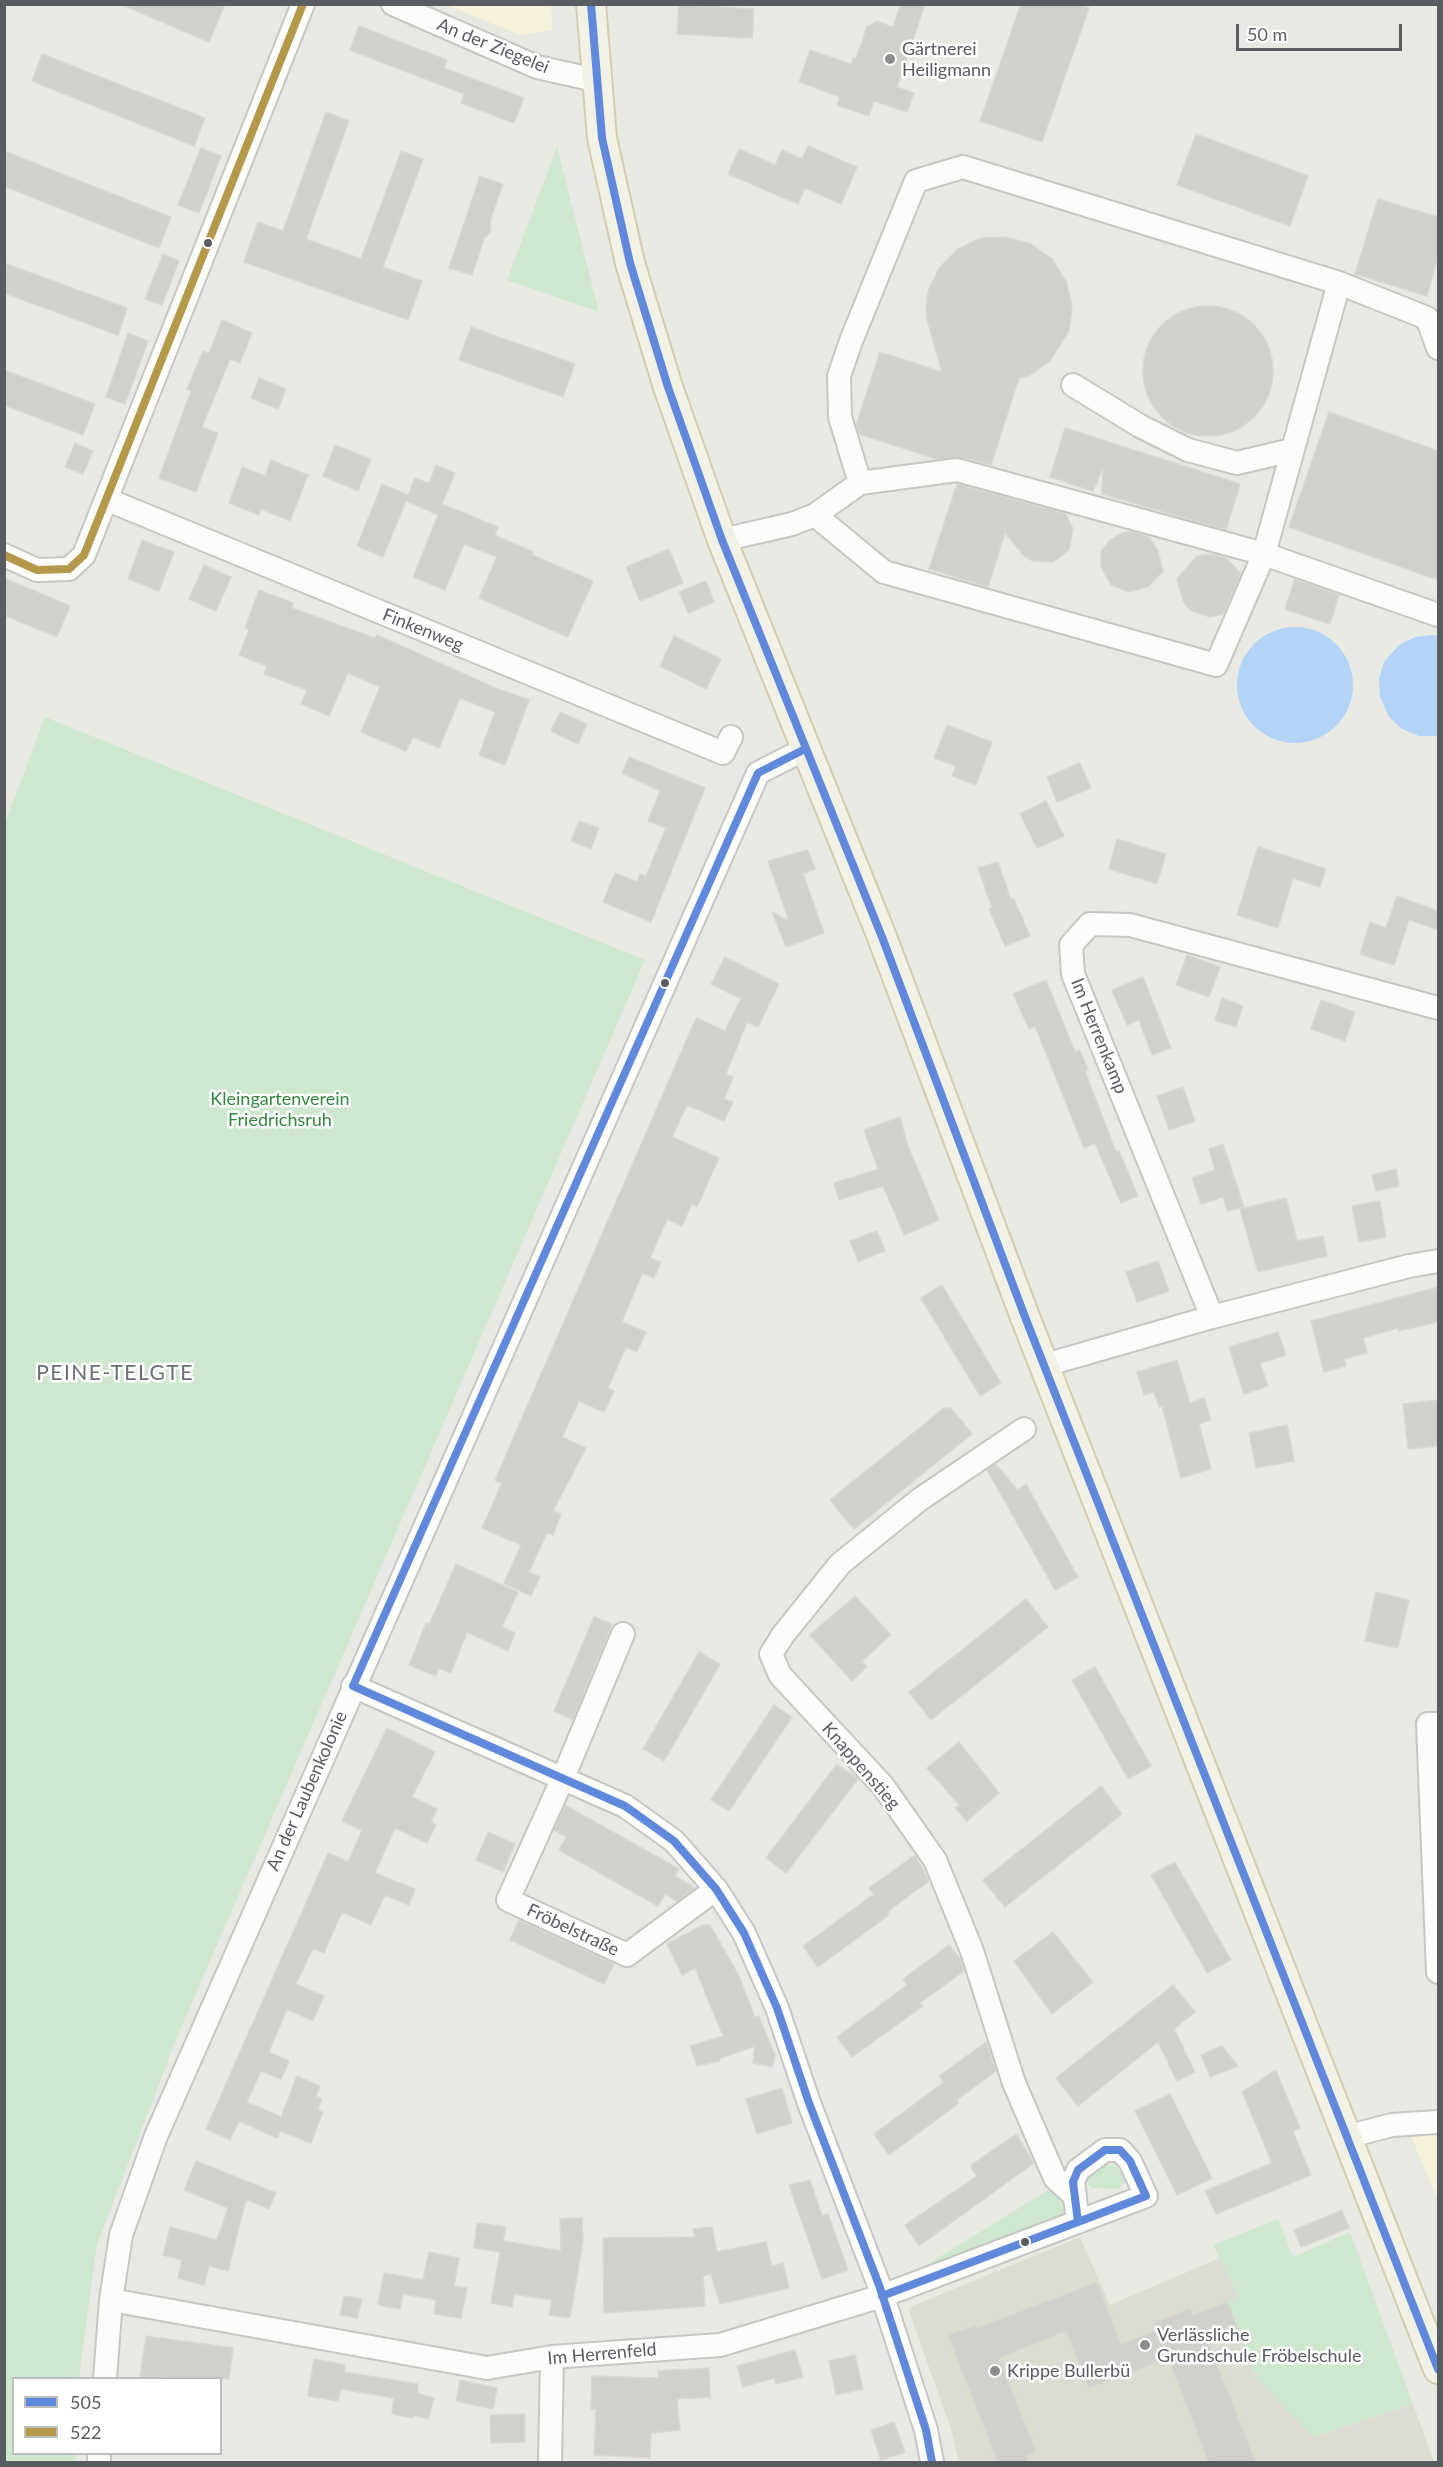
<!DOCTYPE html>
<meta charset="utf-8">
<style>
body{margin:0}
#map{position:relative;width:1443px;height:2467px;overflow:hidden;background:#e9e9e3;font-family:Lato,sans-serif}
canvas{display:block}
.frame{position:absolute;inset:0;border:6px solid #595c61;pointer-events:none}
.legend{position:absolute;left:12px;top:2377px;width:210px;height:78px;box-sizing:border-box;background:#fff;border:2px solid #bdbec0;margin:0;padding:8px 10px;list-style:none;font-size:18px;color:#595c61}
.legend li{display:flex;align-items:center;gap:12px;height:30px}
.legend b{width:30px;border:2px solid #bdbec0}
.scale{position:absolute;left:1236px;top:24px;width:166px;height:27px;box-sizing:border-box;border:3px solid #595c61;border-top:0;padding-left:8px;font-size:18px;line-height:21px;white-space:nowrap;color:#595c61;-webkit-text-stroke:4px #fff;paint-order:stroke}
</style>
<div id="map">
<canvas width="1443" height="2467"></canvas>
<div class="frame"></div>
<ul class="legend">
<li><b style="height:8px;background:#6089dc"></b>505</li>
<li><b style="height:8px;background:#b4994b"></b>522</li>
</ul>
<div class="scale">50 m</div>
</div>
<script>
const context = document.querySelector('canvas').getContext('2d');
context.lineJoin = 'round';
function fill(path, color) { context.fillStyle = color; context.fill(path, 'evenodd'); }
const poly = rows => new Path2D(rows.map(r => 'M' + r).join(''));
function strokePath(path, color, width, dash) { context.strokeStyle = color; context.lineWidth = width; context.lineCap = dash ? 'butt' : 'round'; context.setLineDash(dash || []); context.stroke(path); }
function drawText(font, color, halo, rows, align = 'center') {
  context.font = font + ' Lato,sans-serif'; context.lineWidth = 5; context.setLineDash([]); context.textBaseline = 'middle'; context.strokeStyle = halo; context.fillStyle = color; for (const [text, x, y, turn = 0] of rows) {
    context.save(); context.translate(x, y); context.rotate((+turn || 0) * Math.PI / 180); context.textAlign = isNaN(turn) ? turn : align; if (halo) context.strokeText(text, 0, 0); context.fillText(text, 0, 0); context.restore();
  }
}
const commercial = poly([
 [447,5,551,5,552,30,520,35],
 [1438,2131,1438,2200,1410,2134]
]);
const education = poly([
 [1080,2237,1110,2305,1220,2258,1238,2297,1227,2302,1258,2381,1313,2437,1413,2404,1434,2462,959,2462,952,2432,909,2311,910,2307]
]);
const green = poly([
 [557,147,599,312,507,280],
 [45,717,645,960,180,2030,97,2244,79,2378,14,2378,14,2454,76,2454,75,2462,5,2462,4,826],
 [1113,2165,1125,2175,1126,2180,1119,2189,1092,2188,1087,2183,1089,2175,1100,2166],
 [1050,2189,1056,2191,1065,2211,1061,2216,918,2270],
 [1278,2219,1293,2257,1350,2232,1413,2404,1313,2437,1258,2381,1227,2302,1238,2297,1213,2245]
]);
const water = poly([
 '1237 685a58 58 0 1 1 116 0a58 58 0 1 1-116 0Z',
 [1432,635,1438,636,1438,736,1419,736,1402,729,1389,717,1380,697,1379,679,1384,662,1399,645,1415,637]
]);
const building = poly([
 [120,4,225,4,209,42,120,4],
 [901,4,925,4,897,87,914,93,907,112,874,101,869,116,837,105,840,97,799,82,810,50,851,64,853,58,856,59,867,27,877,21,893,27,901,4],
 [1021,4,1079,4,1089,8,1042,142,980,121,1021,4],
 [679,5,754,9,752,38,677,34,679,5],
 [359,26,447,60,444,68,524,98,514,123,461,103,464,94,350,50,359,26],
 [42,54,205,118,194,146,32,81,42,54],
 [326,112,349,121,306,239,361,259,401,151,423,159,383,267,422,281,408,320,244,262,258,222,283,231,326,112],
 [1196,134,1308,176,1290,226,1177,185,1196,134],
 [808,146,857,167,841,204,805,188,798,204,728,174,739,149,775,165,782,150,802,159,808,146],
 [201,148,221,156,199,213,178,205,201,148],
 [4,151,171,217,159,248,4,186,4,151],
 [480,176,503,184,490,221,491,231,484,239,472,275,449,268,480,176],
 [1378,199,1438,217,1438,257,1427,296,1355,274,1378,199],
 [1006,237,1031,244,1052,259,1066,281,1072,305,1069,331,1050,361,1029,376,1019,378,991,465,960,457,937,459,859,434,856,425,880,352,942,372,926,316,928,291,939,268,958,249,981,238,1006,237],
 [163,254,179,261,162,305,145,299,163,254],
 [4,263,127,308,118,335,4,293,4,263],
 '1143 371a65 65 0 1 1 130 0a65 65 0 1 1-130 0Z',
 [222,320,252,333,240,363,230,359,202,427,218,433,196,492,159,478,191,391,187,389,203,351,209,353,222,320],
 [471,327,575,364,563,397,459,360,471,327],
 [128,333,148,341,125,404,106,397,128,333],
 [4,370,95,404,83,435,4,405,4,370],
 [259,378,286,389,278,409,251,398,259,378],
 [1329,412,1438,451,1438,580,1289,527,1329,412],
 [1065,428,1240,484,1226,530,1102,494,1103,467,1093,491,1050,477,1065,428],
 [75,443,93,451,83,474,65,467,75,443],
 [335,445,371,459,358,491,323,476,335,445],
 [271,460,308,475,290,521,261,509,259,515,229,503,242,467,265,476,271,460],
 [436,465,455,473,442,504,498,527,495,535,533,552,532,555,593,581,568,637,479,598,497,557,464,544,445,590,413,577,438,515,406,501,383,557,357,546,382,484,408,495,415,478,429,483,436,465],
 [957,484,1066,514,1073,529,1069,550,1053,562,1033,561,1024,556,1005,533,988,587,929,569,957,484],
 [1131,531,1149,537,1158,551,1163,571,1149,586,1130,592,1111,585,1101,567,1101,552,1109,541,1118,535,1131,531],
 [142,540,174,552,159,591,128,579,142,540],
 [669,549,683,583,640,601,626,567,669,549],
 [1212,554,1226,558,1241,574,1223,614,1210,617,1190,610,1183,601,1177,579,1197,556,1212,554],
 [204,565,231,577,216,611,189,599,204,565],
 [4,578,70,606,57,637,4,615,4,578],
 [1295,579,1339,595,1330,624,1285,609,1295,579],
 [706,581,714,602,688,613,679,592,706,581],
 [259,590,293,603,292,608,375,638,377,635,493,687,529,700,505,765,479,755,495,712,460,698,439,748,413,737,406,751,361,732,380,687,348,673,329,716,301,704,307,690,264,674,267,666,239,655,249,630,245,628,259,590],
 [674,636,721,659,706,689,660,666,674,636],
 [560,712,587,724,578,744,551,731,560,712],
 [947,725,992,742,976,785,952,776,956,766,934,758,947,725],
 [629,757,705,788,651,922,603,902,615,873,637,882,640,874,646,876,666,828,648,821,660,791,622,773,629,757],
 [1080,763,1091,788,1057,802,1047,777,1080,763],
 [1046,801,1064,836,1037,848,1020,814,1046,801],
 [579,821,599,828,591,849,571,841,579,821],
 [1117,839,1166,854,1157,884,1109,869,1117,839],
 [1258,847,1326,869,1320,887,1293,878,1278,928,1237,915,1258,847],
 [808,850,815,869,803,874,824,933,786,947,772,912,789,921,768,861,808,850],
 [998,862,1011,900,1014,899,1030,936,1005,946,989,909,992,908,978,868,998,862],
 [1397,896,1438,911,1438,930,1409,920,1394,965,1360,954,1370,922,1386,928,1397,896],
 [1187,955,1220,967,1209,997,1176,985,1187,955],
 [725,957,779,984,758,1027,747,1022,726,1074,733,1077,724,1099,733,1102,724,1121,687,1105,672,1137,719,1158,697,1207,692,1204,682,1226,667,1219,650,1258,661,1262,654,1278,642,1273,622,1322,646,1332,637,1352,626,1347,608,1388,614,1391,604,1412,579,1401,562,1437,586,1448,553,1511,561,1514,553,1535,547,1533,529,1572,540,1577,531,1596,504,1583,521,1545,482,1528,502,1483,495,1480,696,1018,725,1031,741,999,711,984,725,957],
 [1143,977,1171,1048,1152,1055,1139,1020,1127,1025,1112,990,1143,977],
 [1046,980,1075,1052,1080,1050,1088,1070,1085,1071,1116,1152,1119,1151,1138,1196,1121,1203,1095,1143,1084,1148,1035,1026,1029,1029,1013,994,1046,980],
 [1222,998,1243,1006,1236,1027,1215,1020,1222,998],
 [1321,1000,1355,1012,1345,1041,1311,1029,1321,1000],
 [1183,1087,1195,1121,1169,1130,1157,1096,1183,1087],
 [900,1117,908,1146,939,1220,904,1235,883,1186,839,1200,834,1183,878,1169,864,1130,900,1117],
 [1223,1144,1244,1207,1227,1211,1223,1197,1201,1204,1192,1178,1215,1170,1209,1149,1223,1144],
 [1396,1169,1399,1186,1376,1191,1372,1175,1396,1169],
 [1286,1198,1297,1241,1323,1236,1327,1256,1258,1272,1240,1209,1286,1198],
 [1380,1201,1386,1237,1359,1242,1352,1206,1380,1201],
 [877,1231,885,1251,858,1262,850,1241,877,1231],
 [1158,1261,1169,1291,1137,1302,1126,1272,1158,1261],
 [942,1285,1001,1383,980,1396,921,1298,942,1285],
 [1438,1287,1438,1322,1399,1331,1398,1328,1363,1338,1367,1353,1344,1359,1346,1366,1324,1372,1311,1321,1438,1287],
 [1278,1332,1286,1355,1260,1363,1268,1386,1244,1394,1229,1347,1278,1332],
 [1177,1360,1190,1403,1204,1398,1211,1420,1199,1424,1211,1469,1181,1478,1162,1406,1159,1407,1154,1392,1144,1395,1137,1372,1177,1360],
 [1438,1400,1438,1446,1408,1449,1403,1404,1438,1400],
 [944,1408,951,1408,972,1434,854,1529,830,1500,944,1408],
 [1287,1425,1294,1461,1256,1468,1249,1433,1287,1425],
 [996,1464,1017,1490,1026,1484,1078,1577,1055,1590,987,1470,996,1464],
 [456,1564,518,1592,502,1627,515,1633,508,1651,467,1632,451,1673,439,1668,436,1676,409,1665,426,1623,429,1625,456,1564],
 [1376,1592,1409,1600,1398,1648,1365,1641,1376,1592],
 [855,1596,891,1635,862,1661,867,1667,852,1681,810,1635,855,1596],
 [1026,1599,1048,1627,931,1720,909,1692,1026,1599],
 [594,1617,612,1624,573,1720,554,1711,594,1617],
 [699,1652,720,1664,664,1761,643,1749,699,1652],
 [1095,1667,1151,1766,1128,1779,1072,1680,1095,1667],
 [774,1705,792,1717,729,1811,711,1800,774,1705],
 [387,1728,435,1752,412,1797,437,1809,431,1822,436,1825,427,1843,395,1828,375,1873,415,1889,409,1905,385,1895,371,1925,342,1912,324,1953,313,1948,296,1984,324,1996,313,2021,287,2009,269,2052,289,2061,281,2079,261,2071,247,2102,281,2117,297,2076,320,2086,316,2096,322,2099,318,2110,323,2112,311,2143,280,2131,277,2138,239,2121,230,2140,206,2129,328,1853,348,1862,362,1830,342,1821,387,1728],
 [959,1742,999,1793,967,1821,955,1808,959,1805,927,1768,959,1742],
 [837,1764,858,1779,786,1873,766,1858,837,1764],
 [1101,1786,1122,1814,1005,1907,983,1880,1101,1786],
 [565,1805,679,1869,675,1876,694,1888,677,1901,665,1894,658,1906,559,1850,567,1837,554,1830,565,1805],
 [488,1832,515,1844,503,1872,476,1860,488,1832],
 [915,1855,929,1881,887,1912,889,1915,818,1967,803,1946,874,1894,869,1888,915,1855],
 [1175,1862,1231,1960,1207,1973,1151,1875,1175,1862],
 [519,1920,614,1964,604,1984,510,1940,519,1920],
 [703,1925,710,1925,738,1974,755,2017,759,2016,775,2056,772,2067,753,2063,755,2046,721,2058,719,2061,697,2066,690,2046,723,2036,695,1968,682,1975,667,1944,703,1925],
 [1053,1932,1093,1982,1052,2014,1014,1961,1053,1932],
 [949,1945,961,1960,964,1971,920,2003,923,2006,852,2057,837,2037,907,1985,903,1979,949,1945],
 [1173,1985,1195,2012,1174,2029,1195,2072,1177,2081,1158,2042,1078,2106,1056,2078,1173,1985],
 [986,2042,996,2071,957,2100,959,2103,889,2155,874,2134,944,2082,939,2076,986,2042],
 [1222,2046,1238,2066,1210,2077,1201,2055,1222,2046],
 [1276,2070,1300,2128,1293,2131,1311,2175,1216,2214,1205,2191,1272,2163,1242,2092,1276,2070],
 [782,2088,792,2123,757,2134,746,2099,782,2088],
 [1170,2094,1212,2178,1177,2195,1135,2111,1170,2094],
 [1016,2134,1034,2163,919,2246,905,2225,977,2176,970,2166,1016,2134],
 [196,2161,276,2193,269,2209,246,2199,228,2271,209,2266,204,2285,178,2278,182,2260,163,2255,170,2227,217,2240,228,2208,184,2190,196,2161],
 [810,2180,822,2216,828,2214,848,2270,822,2279,789,2185,810,2180],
 [1342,2210,1349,2228,1301,2247,1294,2230,1342,2210],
 [582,2218,583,2241,570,2318,549,2315,552,2300,514,2294,512,2307,491,2303,500,2252,474,2248,477,2223,506,2227,503,2241,561,2251,560,2219,582,2218],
 [712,2227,717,2252,766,2242,772,2266,783,2263,789,2288,720,2304,711,2274,703,2276,705,2306,604,2313,603,2238,695,2237,693,2229,712,2227],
 [429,2252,459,2258,454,2286,467,2288,461,2318,434,2314,436,2300,403,2294,400,2309,378,2305,384,2273,423,2280,429,2252],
 [1097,2282,1121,2344,1157,2330,1154,2323,1190,2309,1193,2315,1227,2302,1238,2330,1208,2342,1256,2463,1209,2463,1168,2358,1089,2388,1066,2331,999,2358,1036,2452,1026,2456,1029,2463,998,2463,948,2335,976,2325,977,2328,1097,2282],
 [344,2296,362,2299,357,2318,340,2315,344,2296],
 [146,2336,233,2348,229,2379,140,2377,146,2336],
 [795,2350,803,2377,776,2384,774,2378,743,2387,737,2366,795,2350],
 [855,2355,863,2389,836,2395,829,2361,855,2355],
 [314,2359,345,2365,344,2372,418,2384,417,2393,434,2398,428,2419,414,2415,413,2418,392,2414,394,2398,341,2389,338,2401,308,2396,314,2359],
 [709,2368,710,2397,677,2399,680,2430,651,2433,650,2458,594,2455,596,2409,591,2409,592,2376,659,2378,658,2371,709,2368],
 [460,2380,497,2388,493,2409,456,2401,460,2380],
 [525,2414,525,2442,491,2443,490,2415,525,2414],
 [894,2422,905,2452,881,2460,871,2430,894,2422]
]);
const minor = poly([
 [393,4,537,67,595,80],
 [1073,385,1140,426,1188,450,1237,463,1292,450],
 [860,483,840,417,839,376,851,341,916,181,963,167,1339,283],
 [108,500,723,753,731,737],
 [815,515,884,572,1216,665,1264,554,1438,615],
 [722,540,792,524,815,515,860,483,957,470,1264,554,1339,283,1427,318,1438,348],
 [4,555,37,570,69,569,84,555,303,4],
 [1212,1317,1073,974,1071,945,1090,924,1130,925,1438,1008],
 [1045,1365,1212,1317,1409,1266,1438,1261],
 [1024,1429,919,1500,840,1564,783,1635,771,1654,780,1675,883,1786,935,1860,972,1951,1014,2083,1055,2178,1075,2196],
 [623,1634,563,1778,508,1900,627,1955,716,1889],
 [353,1686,625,1806,674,1841,716,1889,744,1933,777,2008,809,2103,879,2285,926,2430,932,2462],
 [1438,1724,1428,1724,1438,1972],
 [1346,2137,1392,2125,1438,2122],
 [111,2300,487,2368,552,2357,720,2345,882,2296,1146,2196,1130,2161,1120,2150,1105,2150,1078,2170,1073,2182,1078,2222],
 [105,2378,111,2300,121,2235,156,2136,758,773,805,749],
 [99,2462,99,2454],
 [550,2462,552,2357]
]);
const major = poly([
 [591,4,602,138,630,263,668,387,722,540,882,937,1025,1317,1438,2369]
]);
const bus1 = poly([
 [591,4,602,138,630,263,668,387,722,540,882,937,1025,1317,1438,2369],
 [353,1686,758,773,805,749],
 [353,1686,625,1806,674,1841,716,1889,744,1933,777,2008,809,2103,879,2285,926,2430,932,2462],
 [1105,2150,1120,2150,1130,2161,1146,2196,1078,2222,1073,2182,1078,2170,1105,2150],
 [882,2296,1078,2222]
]);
const bus2 = poly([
 [4,555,37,570,69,569,84,555,303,4]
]);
const markers = [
 [890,59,6,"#8b8d8e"],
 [208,243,5,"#595c61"],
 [665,983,5,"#595c61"],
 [1025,2242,5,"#595c61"],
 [1145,2345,6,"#8b8d8e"],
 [995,2371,6,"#8b8d8e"]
];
const streetNames = [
 ["An der Ziegelei",493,46,22],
 ["Finkenweg",423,630,22],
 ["Im Herrenkamp",1099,1036,68],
 ["Knappenstieg",861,1766,49],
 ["An der Laubenkolonie",307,1791,-66],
 ["Fröbelstraße",573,1930,25],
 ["Im Herrenfeld",602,2354,-5]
];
const poiNames = [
 ["Gärtnerei",902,49],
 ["Heiligmann",902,70],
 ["Verlässliche",1157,2335],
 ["Grundschule Fröbelschule",1157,2356],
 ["Krippe Bullerbü",1007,2371]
];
const parkNames = [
 ["Kleingartenverein",280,1099],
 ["Friedrichsruh",280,1120]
];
const quarterNames = [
 ["PEINE-TELGTE",115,1373]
];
fill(commercial, '#f5f1da');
fill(education, '#dddcd2');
fill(green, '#d0e7cf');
fill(water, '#b4d4f7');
fill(building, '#d1d0cd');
strokePath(building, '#d8d7d2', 1.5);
strokePath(minor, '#c6c7c5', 26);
strokePath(major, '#d2ccb0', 32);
strokePath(minor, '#fcfcfb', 22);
strokePath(major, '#f2f1e6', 28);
strokePath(bus1, '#6089dc', 8);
strokePath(bus2, '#b4994b', 8);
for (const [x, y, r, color] of markers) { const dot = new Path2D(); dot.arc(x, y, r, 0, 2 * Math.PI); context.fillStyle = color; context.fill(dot); strokePath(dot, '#fff', 2); }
drawText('18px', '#595c61', '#fff', streetNames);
drawText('18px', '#595c61', '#fff', poiNames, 'left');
drawText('18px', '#33863f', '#fff', parkNames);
context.letterSpacing = '1.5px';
drawText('21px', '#6a6e73', '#fff', quarterNames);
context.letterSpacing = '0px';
</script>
